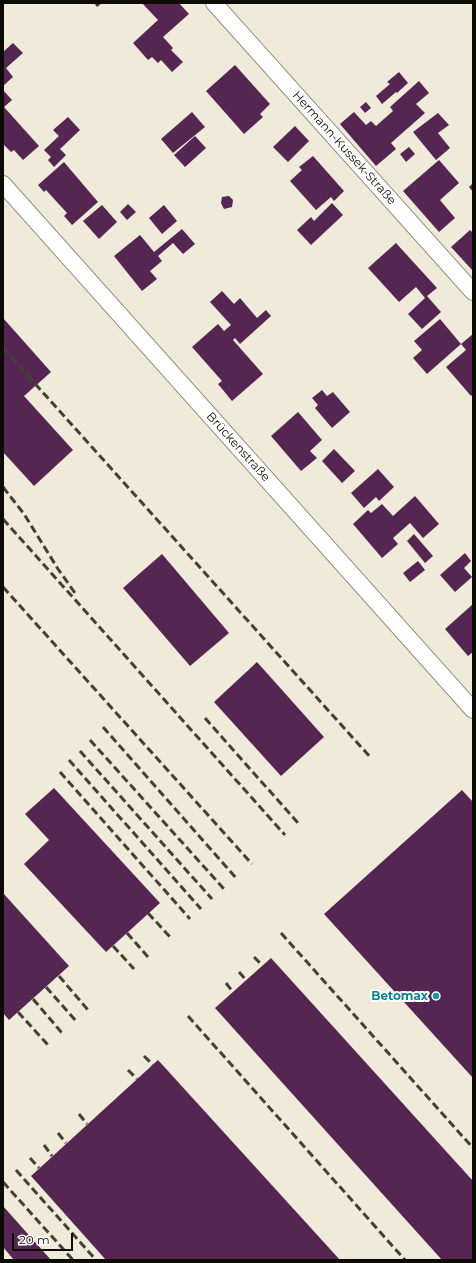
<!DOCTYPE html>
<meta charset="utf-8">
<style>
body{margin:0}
#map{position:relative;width:476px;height:1263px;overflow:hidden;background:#efead9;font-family:Montserrat,sans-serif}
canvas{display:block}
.frame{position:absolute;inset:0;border:4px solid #0d0b06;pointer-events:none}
.scale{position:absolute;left:12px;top:1233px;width:61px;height:18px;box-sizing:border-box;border:2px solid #0d0b06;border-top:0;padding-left:5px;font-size:12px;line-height:14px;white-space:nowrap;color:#0d0b06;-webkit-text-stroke:3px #fff;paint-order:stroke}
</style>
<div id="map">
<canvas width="476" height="1263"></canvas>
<div class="frame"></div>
<div class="scale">20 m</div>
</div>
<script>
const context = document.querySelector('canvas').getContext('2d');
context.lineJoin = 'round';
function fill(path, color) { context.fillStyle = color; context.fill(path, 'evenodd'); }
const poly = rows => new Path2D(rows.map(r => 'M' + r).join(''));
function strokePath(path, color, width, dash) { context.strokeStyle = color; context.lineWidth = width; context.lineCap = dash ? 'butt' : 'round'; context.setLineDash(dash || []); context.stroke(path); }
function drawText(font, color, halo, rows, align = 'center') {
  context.font = font + ' Montserrat,sans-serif'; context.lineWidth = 4; context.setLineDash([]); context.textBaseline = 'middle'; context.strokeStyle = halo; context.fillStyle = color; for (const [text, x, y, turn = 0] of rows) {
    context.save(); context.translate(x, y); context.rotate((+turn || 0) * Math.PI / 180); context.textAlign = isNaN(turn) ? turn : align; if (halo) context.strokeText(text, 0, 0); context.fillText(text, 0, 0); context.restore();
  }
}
const building = poly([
 [94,3,102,3,97,7],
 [142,3,179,3,189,14,163,37,173,48,171,50,183,62,172,72,161,60,158,63,152,57,148,60,133,43,158,20],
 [13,43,23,53,6,68,13,77,3,86,3,52],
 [235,65,270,104,260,114,263,117,244,134,206,91],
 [399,72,408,83,397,93,396,92,382,104,376,96,390,84,387,82],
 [419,81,429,93,416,104,425,113,391,143,396,149,376,166,340,124,354,112,366,125,371,121,376,126,393,111,390,107],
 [3,90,12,100,4,107,39,146,23,160,14,150,11,152,3,144],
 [366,102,371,108,365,113,360,107],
 [192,112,205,127,173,153,161,139],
 [438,113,449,125,438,133,450,148,436,160,413,132],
 [68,117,80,130,60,149,66,155,54,167,48,160,51,157,44,150,59,136,53,130],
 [295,126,309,141,288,162,273,147],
 [195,136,206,148,185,167,174,155],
 [409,147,415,154,406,162,400,154],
 [313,156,344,191,334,201,331,197,316,210,290,181,302,170,299,167],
 [439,160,459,183,440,200,455,218,439,232,403,191],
 [64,162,98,202,72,225,64,216,67,213,46,190,44,192,38,185],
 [473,183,473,192,469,187],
 [229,196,233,200,232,207,224,209,221,203,222,197],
 [332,203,343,215,311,245,297,230,311,217,314,221],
 [128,204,136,212,127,220,120,212],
 [102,205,117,222,99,239,83,221],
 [164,205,177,221,162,234,149,218],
 [182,229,195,244,183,254,173,243,158,256,162,261,150,271,157,279,142,291,114,256,140,235,154,252],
 [470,230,472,232,473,231,473,271,451,247],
 [396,243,437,288,427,296,441,312,422,329,408,314,425,298,416,287,399,302,368,268],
 [222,291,234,304,240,298,257,318,266,310,271,316,240,344,235,338,233,340,263,374,232,401,218,384,222,381,192,347,218,324,224,331,231,325,210,302],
 [3,318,51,372,24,396,73,450,34,486,3,452],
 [440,319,461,344,427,374,413,358,422,350,414,341],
 [473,334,473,394,471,396,446,367,466,350,461,344],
 [322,390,327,396,333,392,350,412,332,428,315,408,318,405,312,398],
 [298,412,322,440,310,451,317,458,301,471,271,436],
 [334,449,355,471,342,483,322,461],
 [378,469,394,487,379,501,376,497,364,508,351,493],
 [415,496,439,524,423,538,410,523,393,538,398,544,382,558,353,524,368,510,371,513,382,504,393,516],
 [414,534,433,556,425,563,407,541],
 [465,553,471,561,464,568,472,577,455,592,440,575],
 [162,554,229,633,190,666,123,588],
 [418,561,425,570,410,582,403,573],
 [473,604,473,652,468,656,445,629],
 [257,662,324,737,281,776,214,702],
 [54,788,160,903,106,952,24,864,49,840,25,814],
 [462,790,473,802,473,1078,324,914],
 [3,893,69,966,9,1020,3,1013],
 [271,958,473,1181,473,1260,442,1260,215,1008],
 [158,1060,340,1260,106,1260,31,1176],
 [3,1206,51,1260,14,1260,3,1247]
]);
const street = poly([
 [214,3,473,292],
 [3,184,473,710]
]);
const rail = poly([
 [3,348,371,758],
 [3,487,24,514,58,569,75,593],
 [3,519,285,835],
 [3,587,252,864],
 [205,718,298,823],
 [103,727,236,878],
 [90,740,224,889],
 [80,751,212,899],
 [69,760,201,909],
 [60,772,190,919],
 [148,913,170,937],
 [127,933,148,957],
 [281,933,473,1148],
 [113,946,134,969],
 [254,957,262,965],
 [239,972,246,980],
 [59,976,88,1010],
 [226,983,233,992],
 [46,987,76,1021],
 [33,999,62,1033],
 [18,1012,48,1045],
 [188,1016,405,1260],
 [144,1056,153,1065],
 [128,1070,137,1079],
 [79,1114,87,1124],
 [58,1133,66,1143],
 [44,1145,52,1156],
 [30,1158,39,1168],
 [16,1170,96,1260],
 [3,1182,73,1260]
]);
const markers = [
 [436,996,4,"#0f9aa8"]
];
const streetNames = [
 ["Hermann-Kussek-Straße",344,148,48],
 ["Brückenstraße",238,447,48]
];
const cultureNames = [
 ["Betomax",428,996]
];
fill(building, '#562652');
strokePath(street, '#979182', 18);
strokePath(street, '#fff', 16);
strokePath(rail, '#434038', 3, [8, 4]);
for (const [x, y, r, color] of markers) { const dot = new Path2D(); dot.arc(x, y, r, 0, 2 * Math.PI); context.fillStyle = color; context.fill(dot); strokePath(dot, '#fff', 1.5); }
drawText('12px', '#0d0b06', '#fff', streetNames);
drawText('bold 12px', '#0d838f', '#fff', cultureNames, 'right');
</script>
